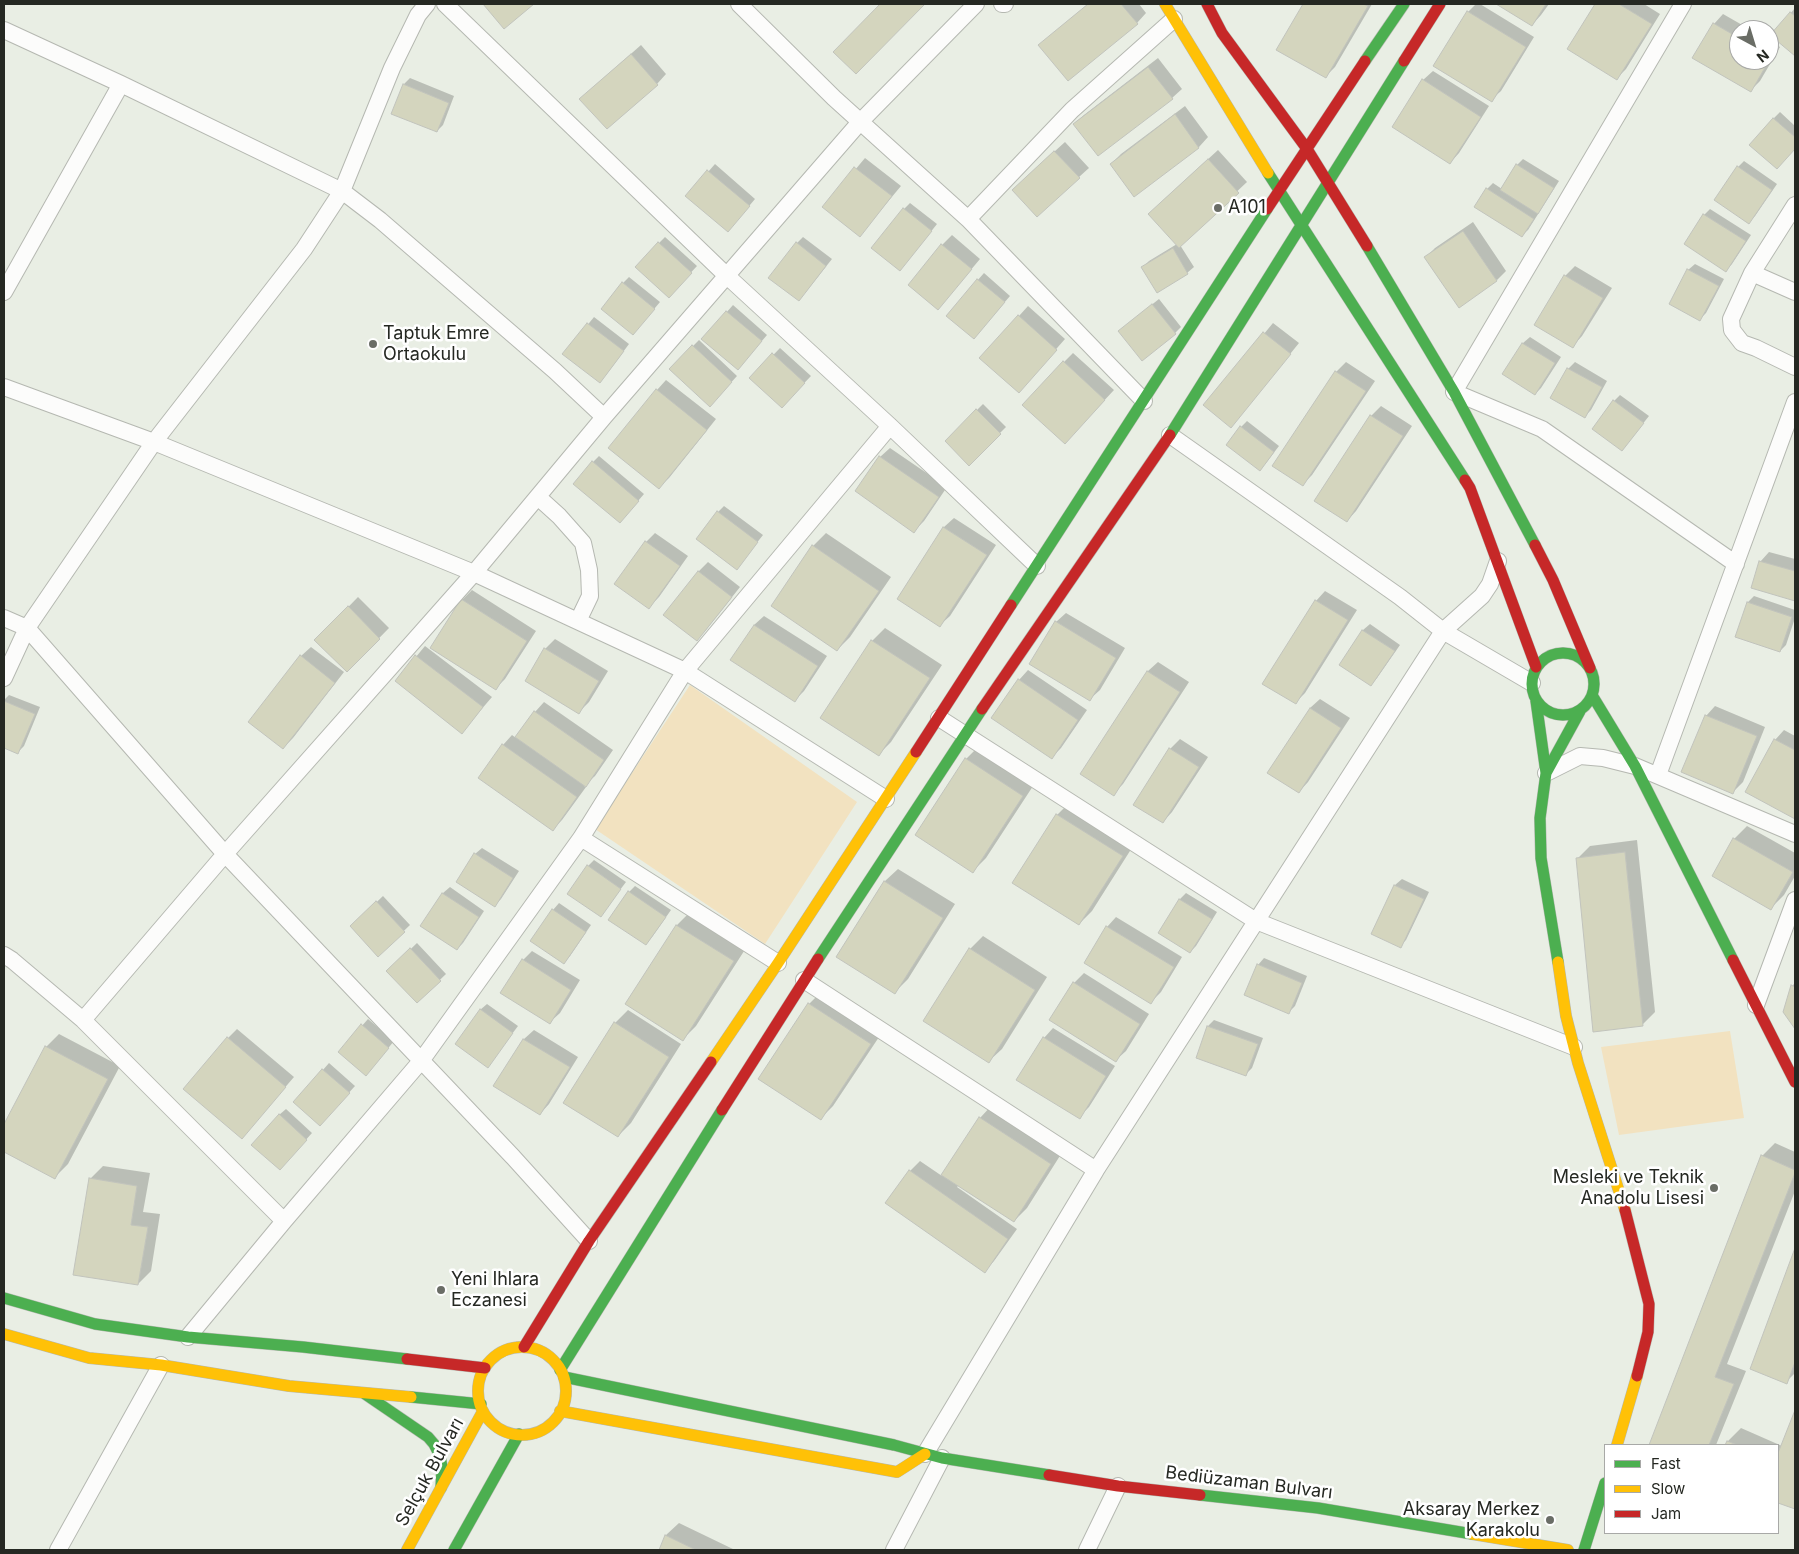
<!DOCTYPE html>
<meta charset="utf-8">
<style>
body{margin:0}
#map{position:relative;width:1799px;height:1554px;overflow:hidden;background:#e9eee4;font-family:Inter,sans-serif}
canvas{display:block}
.frame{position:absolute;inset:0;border:5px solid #252822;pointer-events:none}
.legend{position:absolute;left:1604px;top:1444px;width:175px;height:90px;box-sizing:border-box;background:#fff;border:1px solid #a8a9a7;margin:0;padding:6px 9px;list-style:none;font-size:15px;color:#252822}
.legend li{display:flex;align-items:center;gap:10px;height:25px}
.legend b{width:25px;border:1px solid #a8a9a7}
.north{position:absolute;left:1729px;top:20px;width:50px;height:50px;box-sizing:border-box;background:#fff;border:1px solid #a8a9a7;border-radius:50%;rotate:141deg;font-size:14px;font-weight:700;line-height:20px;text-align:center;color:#252822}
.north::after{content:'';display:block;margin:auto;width:18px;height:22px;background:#6a6d66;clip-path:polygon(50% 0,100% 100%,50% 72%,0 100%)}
</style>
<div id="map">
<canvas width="1799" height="1554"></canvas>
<div class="frame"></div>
<ul class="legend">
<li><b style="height:6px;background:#4caf50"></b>Fast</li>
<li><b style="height:6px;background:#ffc107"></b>Slow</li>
<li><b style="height:6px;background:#c62828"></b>Jam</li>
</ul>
<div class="north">N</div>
</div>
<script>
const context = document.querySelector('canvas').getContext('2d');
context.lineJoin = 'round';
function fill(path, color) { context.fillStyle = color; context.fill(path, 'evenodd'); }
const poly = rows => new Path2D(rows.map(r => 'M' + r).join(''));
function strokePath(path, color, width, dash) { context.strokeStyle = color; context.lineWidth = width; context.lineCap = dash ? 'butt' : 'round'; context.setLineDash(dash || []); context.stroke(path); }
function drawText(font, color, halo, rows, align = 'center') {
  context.font = font + ' Inter,sans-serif'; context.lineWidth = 5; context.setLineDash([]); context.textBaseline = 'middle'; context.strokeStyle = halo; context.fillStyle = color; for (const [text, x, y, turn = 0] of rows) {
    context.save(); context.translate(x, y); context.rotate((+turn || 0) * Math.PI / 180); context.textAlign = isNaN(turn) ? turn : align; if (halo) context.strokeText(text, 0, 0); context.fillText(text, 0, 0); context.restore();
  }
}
const green = poly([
 [690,685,857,802,765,944,595,829],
 [1730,1031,1744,1118,1619,1135,1601,1047]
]);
const shadow = poly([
 [1088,4,1139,4,1146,13,1137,23,1050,36],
 [1305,4,1372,4,1335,67,1325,77,1278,49],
 [1476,4,1480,4,1534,37,1501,91,1491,100,1468,12],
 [1498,4,1549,4,1541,15,1532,25],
 [1596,4,1644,4,1660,14,1626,69,1617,78,1569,49],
 [1795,8,1795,55,1772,35],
 [1723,14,1751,30,1739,30,1739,60,1769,60,1769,40,1780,47,1760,81,1750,91,1714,24],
 [641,45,666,74,657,84,591,89],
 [1158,58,1182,89,1172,98,1074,124,1084,115],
 [1433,71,1489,106,1459,153,1450,163,1423,80],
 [410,78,454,96,443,125,437,131,404,84],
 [1185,106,1208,137,1199,147,1135,195,1111,164,1121,154],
 [1780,112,1795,126,1795,148,1783,162,1774,118],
 [1065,142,1089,168,1079,177,1023,180],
 [1218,150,1247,182,1180,245,1194,267,1187,273,1157,291,1143,267,1149,261,1177,244,1159,204],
 [865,158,901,186,860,235,824,207],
 [1523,159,1559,181,1528,230,1521,236,1487,189,1493,183,1502,189,1517,165],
 [1744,161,1777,184,1755,216,1749,222,1738,167],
 [715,164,755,199,734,224,687,196],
 [910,203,937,224,906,263,904,209],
 [1710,209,1751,235,1732,264,1726,270,1704,215],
 [1473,222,1506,271,1497,280,1426,257,1435,248],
 [952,235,980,259,938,309,942,245],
 [665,237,697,266,669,296,659,243],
 [803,237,832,259,805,293,797,243],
 [1695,264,1724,279,1706,313,1700,319,1688,270],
 [1575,266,1612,288,1582,336,1573,346,1536,324,1565,276],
 [984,273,1010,296,980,331,947,315],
 [629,277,660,302,639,327,623,283],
 [1159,299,1181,327,1175,333,1126,325],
 [733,305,767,335,744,362,703,339],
 [1028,306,1065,339,1028,381,1019,316],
 [594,317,629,344,606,375,564,354],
 [1273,323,1299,343,1240,416,1205,405],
 [1530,337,1561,357,1541,388,1535,394,1504,374,1523,343],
 [699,340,737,376,716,399,693,346],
 [780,348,811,376,788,400,751,378],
 [1073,353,1114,390,1074,433,1064,362],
 [1346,362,1375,381,1312,475,1303,484,1274,465,1336,372],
 [1575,362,1607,381,1591,410,1585,416,1552,398,1568,369],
 [666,380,716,419,669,478,659,487,657,390],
 [1620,395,1649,416,1622,450,1614,401],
 [983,404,1006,427,969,464,946,441],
 [1381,406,1412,426,1356,511,1347,521,1316,500,1371,416],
 [1247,421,1279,446,1266,463,1241,427],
 [890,448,947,487,924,521,914,531,880,457],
 [599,456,644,494,626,515,593,462],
 [724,506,763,535,737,568,718,512],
 [954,518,996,545,950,616,940,625,898,598,944,527],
 [655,533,688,556,659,597,649,607,646,542],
 [826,533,891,577,850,637,837,650,813,546],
 [1769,552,1795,559,1795,599,1753,587,1760,562],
 [708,562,740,587,706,630,697,639,698,572],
 [472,590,536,631,505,679,496,688,462,600],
 [1325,591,1357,610,1305,693,1295,703,1316,601],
 [1754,596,1795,610,1795,618,1786,645,1780,651,1737,636,1748,602],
 [358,597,389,628,347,671,316,640],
 [1066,613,1125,648,1100,690,1090,699,1056,622],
 [764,616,827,656,804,691,795,700,754,625],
 [1370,624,1400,645,1377,678,1371,685,1341,664,1363,630],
 [885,628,942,665,891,742,878,755,872,641],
 [555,639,608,671,589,702,579,712,545,649],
 [425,646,492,697,462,732,396,681],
 [311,647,344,672,293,738,283,748,301,656],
 [1158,662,1189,682,1123,784,1113,794,1082,774,1148,671],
 [1028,670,1087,710,1061,748,1052,757,1019,680],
 [9,695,40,707,24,746,17,753,4,747,4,700],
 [1320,699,1350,718,1308,782,1299,792,1310,708],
 [544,702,613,750,595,776,584,786,586,787,562,820,553,829,503,745,512,735,516,738,535,712],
 [1715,706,1765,727,1743,782,1733,792,1706,716],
 [1784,730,1795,736,1795,817,1747,791,1775,740],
 [1180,739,1208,757,1172,812,1163,822,1135,804,1170,749],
 [979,746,1035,783,986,858,973,871,966,759],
 [1070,802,1135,843,1092,911,1079,924,1057,815],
 [1747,826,1795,853,1795,876,1784,895,1771,908,1713,875,1734,839],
 [1637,840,1655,1012,1642,1025,1577,859,1590,846],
 [482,848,519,871,501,899,495,905,475,854],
 [594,860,626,882,601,915,588,866],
 [898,869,955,904,908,979,895,992,885,881],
 [1402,879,1429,892,1406,940,1400,946,1373,933,1395,885],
 [635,886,671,910,652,937,646,944,610,919,629,892],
 [450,887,484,911,463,943,457,949,422,925,443,893],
 [1186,893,1217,912,1196,946,1190,952,1159,933,1180,899],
 [383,896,410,925,379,955,358,920],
 [559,903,591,925,570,956,564,963,553,910],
 [690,912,746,948,696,1026,683,1039,627,1003,677,925],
 [1116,917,1182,957,1161,992,1151,1002,1107,927],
 [983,936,1047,977,1002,1049,989,1061,970,949],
 [417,943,446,974,417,1002,388,971],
 [532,951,580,980,560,1013,550,1022,523,960],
 [1264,958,1307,976,1295,1006,1289,1012,1258,965],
 [1084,973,1149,1014,1126,1051,1116,1060,1074,983],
 [1795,983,1795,1027,1784,1011,1792,986],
 [822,991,883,1031,833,1106,820,1119,809,1004],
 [487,1004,518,1026,488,1066,480,1010],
 [628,1010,681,1044,631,1123,618,1136,615,1023],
 [368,1019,394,1041,372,1068,339,1052],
 [1214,1020,1263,1038,1252,1068,1246,1074,1197,1057,1208,1026],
 [1053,1028,1115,1066,1089,1107,1079,1117,1044,1038],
 [237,1029,294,1077,251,1127,228,1038],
 [534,1030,578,1057,549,1104,540,1114,495,1086,524,1039],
 [59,1034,120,1066,68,1164,55,1177,4,1150,4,1126,46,1047],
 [329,1063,355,1086,326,1118,295,1102],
 [992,1105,1063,1151,1027,1208,1014,1221,959,1185,957,1187,1017,1229,994,1261,985,1271,887,1203,910,1171,920,1161,942,1176,980,1118],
 [286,1109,312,1133,286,1162,279,1115],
 [1775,1143,1795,1152,1795,1191,1727,1364,1746,1371,1716,1445,1650,1445,1762,1156],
 [103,1166,150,1173,143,1212,160,1214,151,1271,138,1284,90,1179],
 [1795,1251,1795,1373,1786,1382,1751,1368],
 [1795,1413,1795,1508,1778,1501,1778,1445,1726,1445,1728,1441,1741,1428,1782,1446],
 [679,1523,735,1550,660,1550,666,1535]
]);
const building = poly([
 [483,4,534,4,504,29,483,4],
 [880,4,925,4,856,74,833,52,880,4],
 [1088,4,1121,4,1138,24,1068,81,1038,45,1088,4],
 [1303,4,1363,4,1368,6,1326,78,1276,50,1303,4],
 [1496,4,1546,4,1532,26,1496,4],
 [1595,4,1619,4,1652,24,1617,80,1567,49,1595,4],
 [1467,11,1526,47,1492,102,1433,66,1467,11],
 [1790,12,1795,16,1795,56,1770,35,1790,12],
 [1713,23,1739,38,1739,60,1769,60,1769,55,1771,57,1751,92,1692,58,1713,23],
 [631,54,658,85,607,129,579,99,631,54],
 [1148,67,1173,99,1098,156,1073,124,1148,67],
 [1422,79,1481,117,1450,164,1392,127,1422,79],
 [403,84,449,103,437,132,391,114,403,84],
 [1175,114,1199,148,1134,197,1110,164,1175,114],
 [1773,118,1795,137,1795,149,1777,169,1749,145,1773,118],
 [1054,151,1080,178,1037,217,1012,190,1054,151],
 [1208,159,1239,193,1179,248,1148,214,1208,159],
 [1516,164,1554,188,1538,214,1500,190,1516,164],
 [1737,166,1772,190,1749,224,1714,200,1737,166],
 [854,167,892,196,860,237,822,207,854,167],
 [707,170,750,206,728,232,685,196,707,170],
 [1486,188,1534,219,1522,237,1474,207,1486,188],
 [903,208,932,231,900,271,871,248,903,208],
 [1703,214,1746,241,1726,272,1684,244,1703,214],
 [1463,231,1497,281,1459,308,1424,257,1463,231],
 [658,242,692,273,669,298,635,267,658,242],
 [796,242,826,266,799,301,768,278,796,242],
 [941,244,972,269,938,310,908,285,941,244],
 [1173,248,1188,274,1157,293,1141,267,1173,248],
 [1687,269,1719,286,1700,321,1669,304,1687,269],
 [1564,275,1603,298,1573,348,1534,325,1564,275],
 [977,279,1005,302,974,339,946,316,977,279],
 [622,282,655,309,633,335,601,309,622,282],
 [1152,304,1176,334,1142,361,1118,331,1152,304],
 [726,311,762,341,738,370,701,339,726,311],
 [1018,315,1057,350,1019,393,979,358,1018,315],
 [587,323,624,351,600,383,562,354,587,323],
 [1263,332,1291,354,1231,428,1203,405,1263,332],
 [1522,343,1555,363,1535,395,1502,374,1522,343],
 [692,345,732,382,710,407,669,369,692,345],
 [772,353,805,383,782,408,749,378,772,353],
 [1063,361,1105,400,1065,444,1022,405,1063,361],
 [1567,368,1602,387,1585,418,1550,398,1567,368],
 [1335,371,1366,391,1303,486,1272,466,1335,371],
 [656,389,707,430,659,489,608,448,656,389],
 [1613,400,1644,423,1622,451,1592,429,1613,400],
 [976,409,1001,434,969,466,945,441,976,409],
 [1370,415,1403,436,1347,522,1314,501,1370,415],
 [1240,426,1274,452,1260,471,1226,445,1240,426],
 [879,456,939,497,914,533,855,491,879,456],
 [592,461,639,501,620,523,573,484,592,461],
 [717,511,758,542,737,570,696,539,717,511],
 [943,527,987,555,940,627,897,599,943,527],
 [645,541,680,566,649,609,614,584,645,541],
 [812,545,879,591,837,651,771,606,812,545],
 [1759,561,1795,571,1795,601,1751,588,1759,561],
 [698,571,732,597,697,641,663,615,698,571],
 [461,599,527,641,496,690,430,648,461,599],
 [1315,600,1348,620,1296,704,1262,684,1315,600],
 [1747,602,1792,617,1780,652,1735,637,1747,602],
 [348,606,380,639,347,672,314,640,348,606],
 [1055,621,1116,658,1090,701,1029,664,1055,621],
 [754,625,818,666,795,702,730,660,754,625],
 [1362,630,1395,651,1371,686,1339,665,1362,630],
 [871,640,930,678,879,756,820,718,871,640],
 [544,648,599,681,579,714,525,681,544,648],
 [300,655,335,683,283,749,248,722,300,655],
 [415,655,483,707,462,734,395,681,415,655],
 [1147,671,1180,692,1114,796,1080,774,1147,671],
 [1018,679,1078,720,1052,759,991,718,1018,679],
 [4,701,35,714,18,754,4,748,4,701],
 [1310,708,1341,728,1299,793,1267,773,1310,708],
 [534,711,604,760,586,787,515,737,534,711],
 [1705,715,1757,736,1733,794,1681,772,1705,715],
 [1774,739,1795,750,1795,819,1745,792,1774,739],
 [502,744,577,797,553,831,478,778,502,744],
 [1169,748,1199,767,1163,823,1133,805,1169,748],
 [965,758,1023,796,973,873,915,835,965,758],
 [1056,814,1123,856,1079,925,1012,883,1056,814],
 [1733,838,1793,872,1771,910,1712,876,1733,838],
 [1625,852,1643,1026,1593,1032,1576,858,1625,852],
 [474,853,513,878,495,907,456,882,474,853],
 [587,865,621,889,601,917,567,894,587,865],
 [884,881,943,918,895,994,836,957,884,881],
 [1394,885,1424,899,1401,948,1371,934,1394,885],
 [628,891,666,917,646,945,608,920,628,891],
 [442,893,479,917,457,950,420,926,442,893],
 [1179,899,1212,919,1190,953,1158,933,1179,899],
 [376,901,405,932,378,957,350,926,376,901],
 [552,909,586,932,564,964,530,941,552,909],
 [676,925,734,961,683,1041,625,1004,676,925],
 [1106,926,1174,967,1151,1004,1084,963,1106,926],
 [410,948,441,981,417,1003,386,971,410,948],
 [969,948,1035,990,989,1063,923,1021,969,948],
 [522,959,571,990,550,1024,500,993,522,959],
 [1257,964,1302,983,1289,1014,1244,995,1257,964],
 [1073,982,1140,1024,1116,1062,1049,1020,1073,982],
 [1791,985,1795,987,1795,1029,1783,1012,1791,985],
 [808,1003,871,1044,821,1120,758,1079,808,1003],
 [480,1009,513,1033,488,1068,455,1044,480,1009],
 [614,1022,669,1057,618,1137,563,1103,614,1022],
 [361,1024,389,1048,366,1076,338,1052,361,1024],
 [1207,1026,1258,1044,1246,1076,1196,1058,1207,1026],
 [227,1037,286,1087,242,1139,183,1089,227,1037],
 [1043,1037,1106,1076,1080,1119,1016,1080,1043,1037],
 [523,1039,570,1067,540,1115,493,1086,523,1039],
 [45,1046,108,1079,55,1179,4,1152,4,1124,45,1046],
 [322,1069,350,1093,320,1126,293,1102,322,1069],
 [279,1114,307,1140,280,1170,251,1145,279,1114],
 [979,1117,1051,1164,1014,1222,941,1175,979,1117],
 [1761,1155,1795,1170,1795,1173,1715,1377,1734,1384,1709,1445,1649,1445,1761,1155],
 [909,1170,1008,1239,985,1273,885,1203,909,1170],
 [89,1178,137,1186,131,1225,148,1227,138,1285,73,1275,89,1178],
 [1795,1248,1795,1362,1787,1384,1750,1369,1795,1248],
 [1795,1410,1795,1509,1778,1503,1778,1453,1795,1410],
 [1727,1441,1737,1445,1725,1445,1727,1441],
 [665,1535,696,1550,659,1550,665,1535]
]);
const street = poly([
 [445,4,727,276,890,426,1037,566],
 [739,4,834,98,968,219,1144,401],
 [1002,4,1005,4],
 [1683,4,1454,392,1542,429,1736,564],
 [4,30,121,84,342,191,380,220,555,371,604,417],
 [1795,205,1752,273,1731,319,1732,330,1742,343,1756,348,1795,367],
 [968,219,1072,110,1174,19],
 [1752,273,1795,292],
 [4,292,121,84],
 [4,387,154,442,474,573,685,671,886,799],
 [1170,435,1400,597,1443,631,1532,683],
 [538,497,559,516,583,543,589,570,590,596,578,621],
 [4,618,27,628,225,854,513,1157,589,1241],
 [4,678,27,628,154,442,304,249,342,191,392,68,418,15,427,4],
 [939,718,1256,921,1574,1047],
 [1546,773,1580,756,1603,758,1635,766,1795,834],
 [1658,775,1795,402],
 [581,838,778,963],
 [4,955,12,960,83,1020,284,1221],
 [804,980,1096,1170],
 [1756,1005,1795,900],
 [83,1020,225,854,474,573,604,417,860,122,976,4],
 [188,1337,284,1221,421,1061,581,838,685,671,890,426],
 [925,1454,1096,1170,1443,631,1482,596,1490,584,1498,561],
 [58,1550,161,1365],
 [894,1550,942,1458],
 [1087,1550,1118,1486]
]);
const fast = poly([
 [1365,61,1404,4],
 [1268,173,1465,480],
 [1367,246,1454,392,1535,545],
 [1170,435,1404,61],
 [1011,605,1267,209],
 '1532 684a31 31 0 1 1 62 0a31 31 0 1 1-62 0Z',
 [1592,695,1635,766,1733,960],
 [1536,701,1546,773,1540,818,1541,858,1558,962],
 [1546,773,1580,711],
 [818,959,982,709],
 [4,1298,95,1324,188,1337,303,1347,407,1359],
 [560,1370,722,1110],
 [564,1377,894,1445,942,1458,1049,1475],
 [365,1394,428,1437,434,1444,440,1456,442,1467,441,1488],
 [411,1397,481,1404],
 [1200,1495,1318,1508,1472,1534],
 [454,1550,519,1434],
 [1584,1550,1605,1483]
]);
const slow = poly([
 [1165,4,1268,173],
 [1558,962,1566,1016,1578,1063,1625,1210],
 [711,1062,778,963,916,752],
 [4,1334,89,1358,161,1365,289,1386,411,1397],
 '478 1391a44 44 0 1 1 88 0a44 44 0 1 1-88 0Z',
 [560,1411,897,1472,925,1454],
 [1617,1445,1637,1376],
 [1472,1534,1568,1550],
 [407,1550,483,1411]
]);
const jam = poly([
 [1207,4,1222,33,1307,149,1367,246],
 [1404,61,1440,4],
 [1267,209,1365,61],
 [1465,480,1470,488,1536,667],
 [1535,545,1553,580,1590,668],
 [982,709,1170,435],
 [916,752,1011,605],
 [1733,960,1795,1082],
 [722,1110,818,959],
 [1625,1210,1649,1304,1648,1332,1637,1376],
 [524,1347,589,1241,711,1062],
 [407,1359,485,1368],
 [1049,1475,1118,1486,1200,1495]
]);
const markers = [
 [1218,208,5,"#6a6d66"],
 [373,344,5,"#6a6d66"],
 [1714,1188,5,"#6a6d66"],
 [441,1290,5,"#6a6d66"],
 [1550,1520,5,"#6a6d66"]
];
const poiNames = [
 ["A101",1228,208],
 ["Taptuk Emre",383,334],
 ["Ortaokulu",383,355],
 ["Mesleki ve Teknik",1704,1178,"right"],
 ["Anadolu Lisesi",1704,1199,"right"],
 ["Yeni Ihlara",451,1280],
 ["Eczanesi",451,1301],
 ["Aksaray Merkez",1540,1510,"right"],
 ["Karakolu",1540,1531,"right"]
];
const streetNames = [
 ["Selçuk Bulvarı",430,1472,-61],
 ["Bediüzaman Bulvarı",1249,1483,7]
];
fill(green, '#f2e2c0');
fill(shadow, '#0003');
fill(building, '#d4d5be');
strokePath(building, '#c1c3bc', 1);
strokePath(street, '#b5b8b1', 18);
strokePath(fast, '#b5b8b1', 12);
strokePath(slow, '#b5b8b1', 12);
strokePath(jam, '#b5b8b1', 12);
strokePath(street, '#fcfcfb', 16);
strokePath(fast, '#4caf50', 11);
strokePath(slow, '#ffc107', 11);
strokePath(jam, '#c62828', 11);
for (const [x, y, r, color] of markers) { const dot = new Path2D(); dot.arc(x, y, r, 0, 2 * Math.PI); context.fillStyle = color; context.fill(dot); strokePath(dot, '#fff', 2); }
drawText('18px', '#252822', '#fff', poiNames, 'left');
drawText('18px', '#252822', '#fff', streetNames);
</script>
